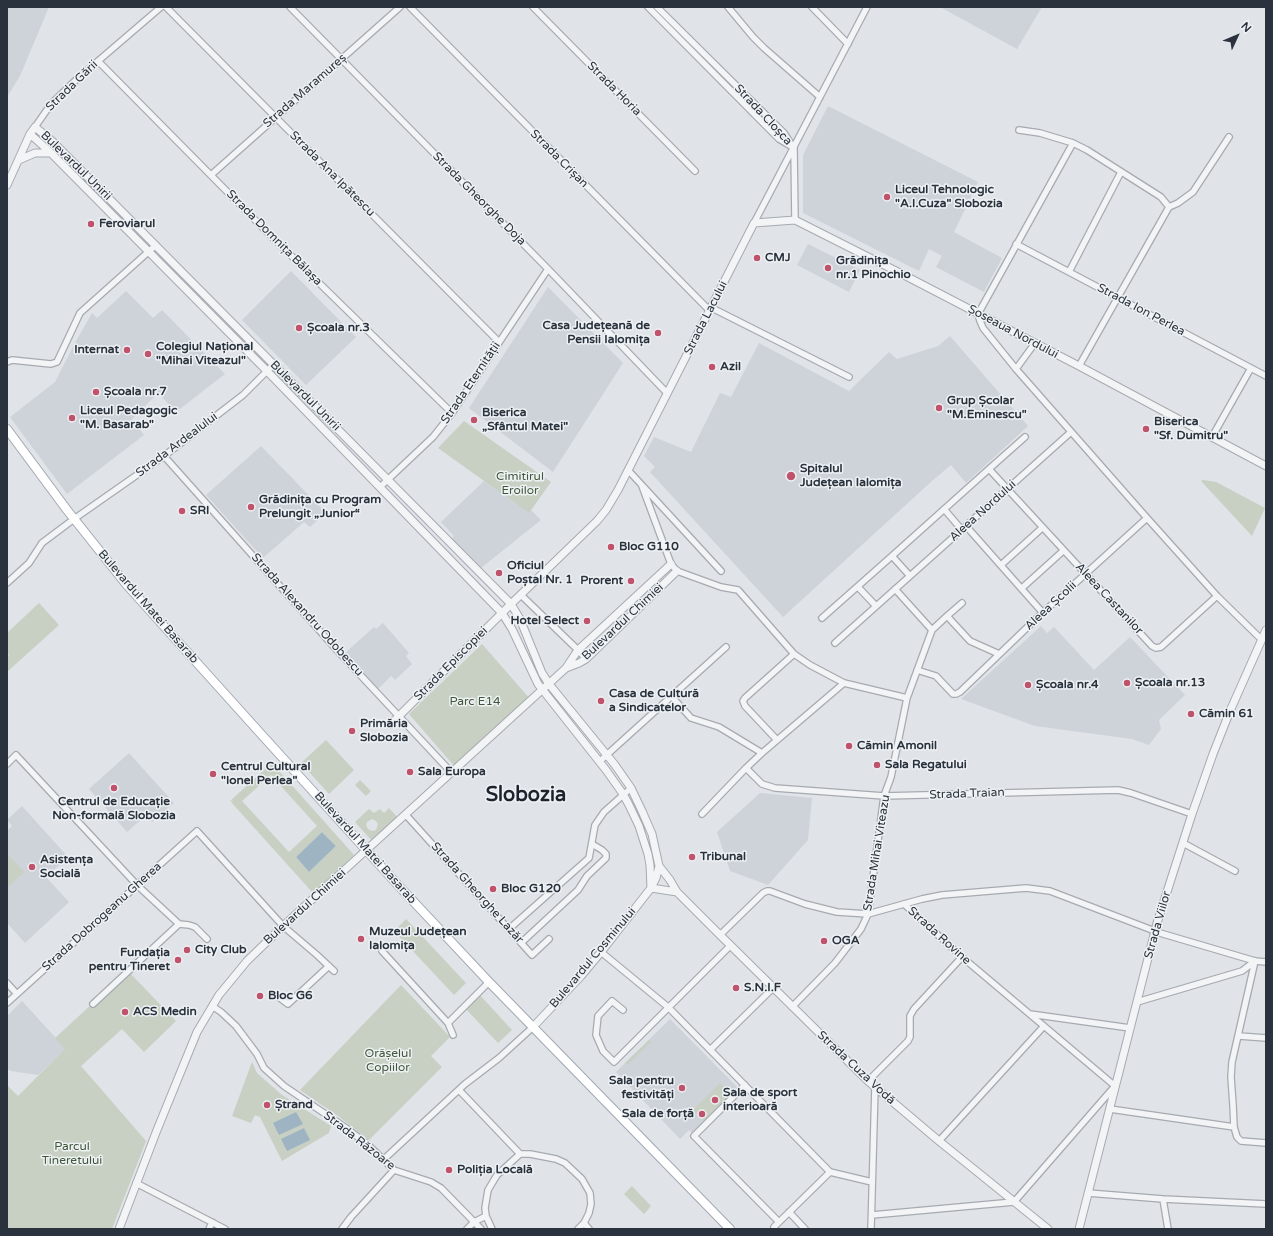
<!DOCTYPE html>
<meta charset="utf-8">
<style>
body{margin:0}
#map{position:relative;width:1273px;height:1236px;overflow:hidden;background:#e0e3e7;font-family:"Varela Round",sans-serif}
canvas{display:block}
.frame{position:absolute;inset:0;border:8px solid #2a333d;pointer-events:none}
.north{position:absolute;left:1217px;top:16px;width:40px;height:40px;-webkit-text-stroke:3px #eff2f5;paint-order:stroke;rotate:46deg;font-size:11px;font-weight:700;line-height:16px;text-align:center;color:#2a333d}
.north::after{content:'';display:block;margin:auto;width:14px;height:18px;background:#2a333d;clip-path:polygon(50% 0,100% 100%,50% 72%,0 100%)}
</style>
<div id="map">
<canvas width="1273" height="1236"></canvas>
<div class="frame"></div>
<div class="north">N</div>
</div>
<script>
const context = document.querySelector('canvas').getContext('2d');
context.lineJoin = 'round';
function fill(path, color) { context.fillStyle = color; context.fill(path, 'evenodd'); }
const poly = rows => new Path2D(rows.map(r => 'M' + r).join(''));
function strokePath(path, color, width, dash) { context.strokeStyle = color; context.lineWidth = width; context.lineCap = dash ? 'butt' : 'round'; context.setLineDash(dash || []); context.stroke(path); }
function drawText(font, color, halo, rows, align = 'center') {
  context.font = font + ' "Varela Round",sans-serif'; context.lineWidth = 3; context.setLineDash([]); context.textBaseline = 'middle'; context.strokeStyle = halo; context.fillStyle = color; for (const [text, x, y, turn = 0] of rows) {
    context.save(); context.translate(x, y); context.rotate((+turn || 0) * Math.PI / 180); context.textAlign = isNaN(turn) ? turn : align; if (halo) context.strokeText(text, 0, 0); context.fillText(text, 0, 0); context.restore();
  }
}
const built = poly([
 [7,7,49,7,20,76,7,97],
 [940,7,1042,7,1017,49],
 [828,106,978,182,954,232,1002,258,984,292,936,267,942,256,929,249,919,271,803,213,803,155],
 [808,244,860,270,849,292,797,265],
 [291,271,356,337,306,385,242,320],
 [548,287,623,363,553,472,469,408],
 [126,291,153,318,162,310,225,374,176,412,158,393,132,419,144,435,67,494,10,417,55,382,76,341,92,313,97,318],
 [950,336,1028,426,966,483,951,465,932,481,783,617,650,472,655,467,644,456,654,437,691,452,720,393,731,397,759,343,849,391,889,352,897,359,938,346],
 [261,446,326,513,310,527,304,522,263,558,206,495],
 [484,481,529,513,531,510,541,520,481,568,451,539,454,536,441,522],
 [383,623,409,653,406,656,412,664,395,680,391,676,378,689,345,653,374,627,376,629],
 [1041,626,1047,633,1054,627,1094,670,1130,637,1185,695,1159,720,1161,729,1149,745,1132,739,1035,726,961,699],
 [129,753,174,803,152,822,146,815,127,832,89,789],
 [760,793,812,798,808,840,768,885,730,871,717,832],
 [22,806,68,857,46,877,69,902,25,943,7,923,7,831,12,826,7,820],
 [22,1001,66,1049,38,1075,11,1071,7,1069,7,1016],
 [670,1019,738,1088,693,1134,689,1130,680,1139,616,1072]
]);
const green = poly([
 [464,421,551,482,529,513,438,448],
 [1203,480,1216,482,1265,508,1252,536,1201,481],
 [39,603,59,625,7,672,7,658,9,655,7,652,7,633],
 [482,644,531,700,456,768,409,714],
 [326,740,354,770,329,794,301,763],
 [272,763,354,855,313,893,231,802,234,801,230,801],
 [271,775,317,826,289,852,242,801],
 [322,832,336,846,309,872,296,857],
 [360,780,371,791,366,796,355,785],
 [389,808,400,820,374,843,355,822,369,809,374,813,380,809,384,813],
 [372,819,376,821,378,824,376,830,372,831,368,829,366,825,367,822],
 [9,856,24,872,7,888,7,858],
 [406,919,466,983,454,995,394,931],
 [128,971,176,1021,144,1052,122,1029,81,1066,146,1141,112,1229,7,1229,7,1085,18,1096,65,1049,55,1038],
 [401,985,450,1037,431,1056,442,1067,369,1140,338,1116,300,1090],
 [478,993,512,1030,498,1043,464,1007],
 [649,1040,651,1042,627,1065,625,1063],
 [252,1062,257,1073,282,1095,331,1126,329,1133,282,1161,260,1117,255,1115,251,1123,232,1116],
 [720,1083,732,1094,705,1122,693,1110],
 [632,1186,651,1206,644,1214,624,1194]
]);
const water = poly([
 [322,832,336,846,309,872,296,857],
 [296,1112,303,1124,279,1135,273,1123],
 [304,1128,310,1140,287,1151,281,1139]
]);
const minor = poly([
 [166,7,499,342],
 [290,7,548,269,667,393],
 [410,7,709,310],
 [533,7,695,171],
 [648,7,779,139,794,148],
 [657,7,784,133,791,144],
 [728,7,753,37,764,48,820,97],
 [812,7,848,44],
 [98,61,267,232,452,413],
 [35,127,51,104,76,80,161,7],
 [1019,130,1040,133,1073,143,1087,150,1161,197,1169,207],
 [1073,143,978,314,980,321,983,328,1016,369,1147,518,1217,596,1262,640],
 [794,149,795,220],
 [211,175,400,7],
 [1169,207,1178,203,1193,192,1229,137],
 [754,223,867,7],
 [1016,244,1266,376],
 [1069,272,1121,172],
 [710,307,849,377],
 [7,362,12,360,51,364,57,362,80,313,156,245],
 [1079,366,1169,207],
 [1016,369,1035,343],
 [1212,437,1251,368],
 [164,456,336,649,451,772],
 [989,469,1025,437],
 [628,470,721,571],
 [642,486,671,564,677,571,721,587,738,590,794,654,810,665,844,683,907,698],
 [380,487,433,437,452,413,548,269],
 [944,509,962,530],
 [966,526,1043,613],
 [892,556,989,469,1152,646,1156,648,1161,647,1217,596],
 [1001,565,1042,528],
 [7,583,29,563,42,543,74,519,164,456,243,395,274,364],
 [858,587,876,606],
 [1022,588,1063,551],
 [895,589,932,630],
 [521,595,578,650,586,659],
 [947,616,962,603],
 [822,618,892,556,910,576],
 [835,643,1071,432],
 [917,670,936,676,953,694,956,694,960,692,1037,618,1147,518],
 [672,697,691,718,719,727,762,753],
 [777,740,745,706,743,701,745,698,794,654],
 [600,761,726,647],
 [7,764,16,755,137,885,179,924],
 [746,768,762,784,775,788,884,796,1118,790,1131,793,1192,814],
 [702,814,746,768,762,753,844,683],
 [406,815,532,955,549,939],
 [1183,843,1235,871],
 [509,929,589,858,595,825,604,812,631,788],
 [720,935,763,893,767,891,770,891,805,904,837,912,868,914,922,899,942,895,1026,888,1050,891,1160,933,1255,961,1266,962],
 [521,943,578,890,587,876,606,858,606,854,602,850,592,844],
 [382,951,448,1023,489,982],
 [601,952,668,1007,830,1172,872,1182],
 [1255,961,1232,1062,1231,1077,1233,1105,1234,1127,1237,1137,1241,1141,1266,1143],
 [7,983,17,994],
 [276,995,288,1004,329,966],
 [1137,1002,1242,971,1255,961],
 [7,1003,197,831,283,926,317,955,334,971],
 [93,1004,179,924,189,925,195,927,207,939],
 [212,1006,221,1012,236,1026,257,1054,264,1068,284,1086,346,1128,367,1144,394,1170,431,1182,441,1188,481,1229],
 [792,1007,835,963,861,929,868,914,884,796,891,777,907,698,932,630,947,616,970,641,999,654],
 [623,1010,612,1001,598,1016,596,1035,603,1051,614,1062,730,946],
 [1030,1014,1130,1028],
 [448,1023,453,1035],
 [1239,1036,1266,1038],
 [711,1049,773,988],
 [868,1081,908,1041,910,1037,910,1016,914,1009,962,957],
 [745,1085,694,1136,779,1222],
 [459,1090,520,1154],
 [1110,1109,1234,1127],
 [939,1141,1044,1026],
 [383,1160,465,1084,499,1058,533,1027],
 [136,1183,225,1229],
 [1088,1193,1163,1199,1266,1204],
 [1163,1199,1168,1229],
 [789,1212,805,1229],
 [872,1215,1014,1202,1115,1086,962,957,904,904],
 [584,1223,589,1229],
 [774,1227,830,1172],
 [209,1229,212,1222],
 [342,1229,351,1217,394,1170],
 [467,1229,474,1222,486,1216],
 [492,1229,486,1216,485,1208,488,1190,497,1175,520,1154,530,1154,556,1159,565,1163,582,1179,590,1193,591,1204,589,1213,584,1223,578,1229],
 [871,1229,875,1087]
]);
const tertiary = poly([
 [30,134,51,153,267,371,502,613,512,629,538,684,606,770,623,794,629,805,639,826,648,854,650,865,651,888],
 [19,160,35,153,51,153],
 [7,185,30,134,35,127,52,141,511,604,520,619,542,673,549,684,615,765,631,788,642,811,652,834,659,866,656,878,651,888,601,952,581,976,533,1027],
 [566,668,579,663,586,659,677,571],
 [391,724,511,604,597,521,606,510,618,490,754,223,795,220,900,273,1079,366,1266,466],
 [659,866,670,880,677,892,720,935,868,1081,939,1141,1048,1229],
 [651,888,677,892],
 [119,1229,157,1130,197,1032,219,995,247,961,283,926,566,668,578,650,671,564],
 [1079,1229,1157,923,1192,814,1213,754,1230,711,1266,630]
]);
const primary = poly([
 [7,429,67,510,126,584,261,734,397,884,489,982,730,1229]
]);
const markers = [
 [887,197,4,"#bf536c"],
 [91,224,4,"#bf536c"],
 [757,258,4,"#bf536c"],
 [828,268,4,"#bf536c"],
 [299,328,4,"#bf536c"],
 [658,333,4,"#bf536c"],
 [127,350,4,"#bf536c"],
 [148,354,4,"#bf536c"],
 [712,367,4,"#bf536c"],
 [96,392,4,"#bf536c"],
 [939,408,4,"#bf536c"],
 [72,418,4,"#bf536c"],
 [474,420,4,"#bf536c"],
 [1146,429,4,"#bf536c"],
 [791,476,5,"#bf536c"],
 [251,507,4,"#bf536c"],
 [182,511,4,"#bf536c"],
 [611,547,4,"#bf536c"],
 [499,573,4,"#bf536c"],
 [631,581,4,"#bf536c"],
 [587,621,4,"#bf536c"],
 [1127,683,4,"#bf536c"],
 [1028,685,4,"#bf536c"],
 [601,701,4,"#bf536c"],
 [1191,714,4,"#bf536c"],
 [352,731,4,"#bf536c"],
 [849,746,4,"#bf536c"],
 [877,765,4,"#bf536c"],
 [410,772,4,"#bf536c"],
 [213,774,4,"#bf536c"],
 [114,788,4,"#bf536c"],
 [692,857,4,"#bf536c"],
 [32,867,4,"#bf536c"],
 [493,889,4,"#bf536c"],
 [361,939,4,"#bf536c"],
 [824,941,4,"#bf536c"],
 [187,950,4,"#bf536c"],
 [178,960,4,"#bf536c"],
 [736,988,4,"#bf536c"],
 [260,996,4,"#bf536c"],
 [125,1012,4,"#bf536c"],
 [682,1088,4,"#bf536c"],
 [715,1100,4,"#bf536c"],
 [267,1105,4,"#bf536c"],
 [702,1114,4,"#bf536c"],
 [449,1170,4,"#bf536c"]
];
const streetNames = [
 ["Strada Gării",72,86,-44],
 ["Strada Horia",614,89,45],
 ["Strada Maramureș",305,91,-41],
 ["Strada Cloșca",763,115,47],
 ["Strada Crișan",559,159,45],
 ["Bulevardul Unirii",76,166,44],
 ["Strada Ana Ipătescu",332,174,45],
 ["Strada Gheorghe Doja",479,199,45],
 ["Strada Domnița Bălașa",274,238,45],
 ["Strada Ion Perlea",1141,310,28],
 ["Strada Lacului",706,318,-63],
 ["Șoseaua Nordului",1013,332,28],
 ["Strada Eternității",471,383,-56],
 ["Bulevardul Unirii",305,396,45],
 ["Strada Ardealului",177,445,-37],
 ["Aleea Nordului",983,511,-42],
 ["Aleea Castanilor",1109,599,47],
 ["Aleea Școlii",1051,606,-43],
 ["Bulevardul Matei Basarab",148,607,49],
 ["Strada Alexandru Odobescu",307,615,48],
 ["Bulevardul Chimiei",623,622,-43],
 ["Strada Episcopiei",451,664,-45],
 ["Strada Traian",967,794,-2],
 ["Bulevardul Matei Basarab",365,848,48],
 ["Strada Mihai Viteazu",877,853,-81],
 ["Strada Gheorghe Lazăr",477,893,48],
 ["Bulevardul Chimiei",305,907,-42],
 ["Strada Dobrogeanu Gherea",102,917,-42],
 ["Strada Viilor",1158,925,-74],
 ["Strada Rovine",939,936,42],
 ["Bulevardul Cosminului",593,958,-50],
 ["Strada Cuza Vodă",856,1068,43],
 ["Strada Răzoare",359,1141,38]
];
const poiNames = [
 ["Liceul Tehnologic",895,190],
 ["\"A.I.Cuza\" Slobozia",895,204],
 ["Feroviarul",99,224],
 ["CMJ",765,258],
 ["Grădinița",836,261],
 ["nr.1 Pinochio",836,275],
 ["Casa Județeană de",650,326,"right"],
 ["Pensii Ialomița",650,340,"right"],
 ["Școala nr.3",307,328],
 ["Colegiul Național",156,347],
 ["\"Mihai Viteazul\"",156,361],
 ["Internat",119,350,"right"],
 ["Azil",720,367],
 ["Școala nr.7",104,392],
 ["Grup Școlar",947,401],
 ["\"M.Eminescu\"",947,415],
 ["Liceul Pedagogic",80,411],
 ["\"M. Basarab\"",80,425],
 ["Biserica",482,413],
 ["„Sfântul Matei\"",482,427],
 ["Biserica",1154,422],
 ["\"Sf. Dumitru\"",1154,436],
 ["Spitalul",800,469],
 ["Județean Ialomița",800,483],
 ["Grădinița cu Program",259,500],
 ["Prelungit „Junior“",259,514],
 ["SRI",190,511],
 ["Bloc G110",619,547],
 ["Oficiul",507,566],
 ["Poștal Nr. 1",507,580],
 ["Prorent",623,581,"right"],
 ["Hotel Select",579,621,"right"],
 ["Școala nr.13",1135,683],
 ["Școala nr.4",1036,685],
 ["Casa de Cultură",609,694],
 ["a Sindicatelor",609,708],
 ["Cămin 61",1199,714],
 ["Primăria",360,724],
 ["Slobozia",360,738],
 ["Cămin Amonil",857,746],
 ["Sala Regatului",885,765],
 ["Centrul Cultural",221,767],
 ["\"Ionel Perlea\"",221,781],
 ["Sala Europa",418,772],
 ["Centrul de Educație",114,802,"center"],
 ["Non-formală Slobozia",114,816,"center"],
 ["Tribunal",700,857],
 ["Asistența",40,860],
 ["Socială",40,874],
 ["Bloc G120",501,889],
 ["Muzeul Județean",369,932],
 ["Ialomița",369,946],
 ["OGA",832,941],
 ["City Club",195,950],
 ["Fundația",170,953,"right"],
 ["pentru Tineret",170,967,"right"],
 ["S.N.I.F",744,988],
 ["Bloc G6",268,996],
 ["ACS Medin",133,1012],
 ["Sala pentru",674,1081,"right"],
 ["festivități",674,1095,"right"],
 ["Sala de sport",723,1093],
 ["interioară",723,1107],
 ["Ștrand",275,1105],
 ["Sala de forță",694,1114,"right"],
 ["Poliția Locală",457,1170]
];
const parkNames = [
 ["Cimitirul",520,477],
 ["Eroilor",520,491],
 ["Parc E14",475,702],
 ["Orășelul",388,1054],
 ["Copiilor",388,1068],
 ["Parcul",72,1147],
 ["Tineretului",72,1161]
];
const townNames = [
 ["Slobozia",526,796]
];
fill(built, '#ced3d9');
fill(green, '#c7d0c2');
fill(water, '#9fb4c3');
strokePath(minor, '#a6abb1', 8);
strokePath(tertiary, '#a6abb1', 9);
strokePath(primary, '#a1a9b2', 10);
strokePath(minor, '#f2f4f6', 5.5);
strokePath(tertiary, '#f2f4f6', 7);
strokePath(primary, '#fff', 8);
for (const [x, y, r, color] of markers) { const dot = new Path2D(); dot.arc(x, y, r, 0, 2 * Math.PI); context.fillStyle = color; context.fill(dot); strokePath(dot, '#eff2f5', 1.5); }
drawText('12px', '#2a333d', '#eff2f5', streetNames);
drawText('bold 12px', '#2a333d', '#eff2f5', poiNames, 'left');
drawText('12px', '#415739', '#eff2f5', parkNames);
drawText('bold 20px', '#1d242e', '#eff2f5', townNames);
</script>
